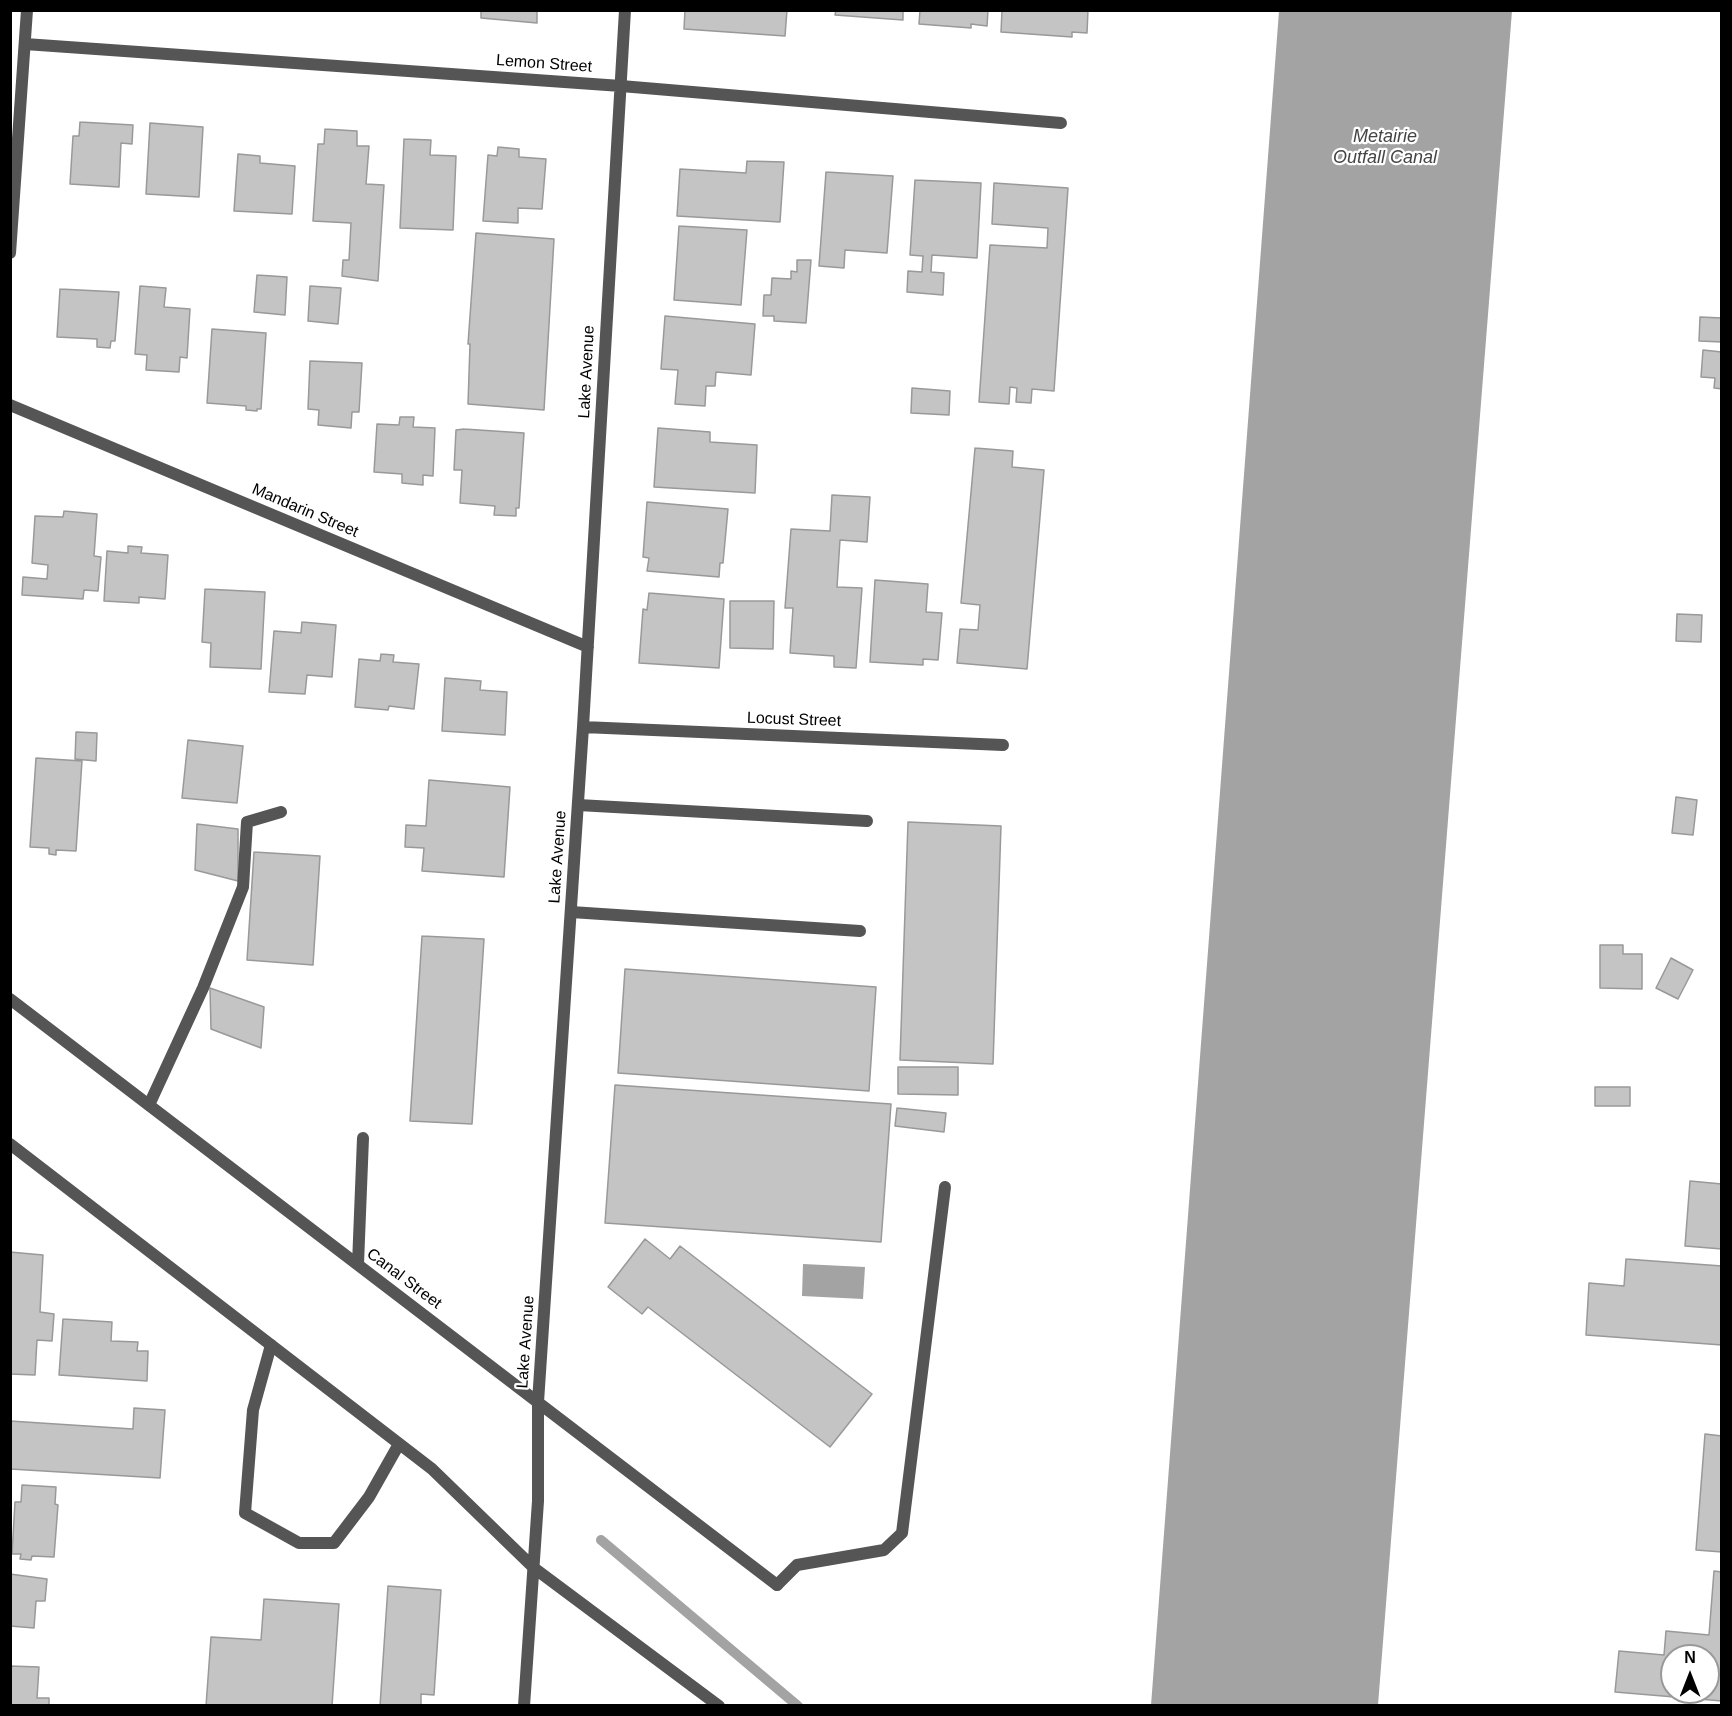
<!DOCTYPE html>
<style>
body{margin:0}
#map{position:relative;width:1732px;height:1716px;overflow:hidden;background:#fff;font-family:Helvetica,sans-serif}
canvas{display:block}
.frame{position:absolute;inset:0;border:12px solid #000;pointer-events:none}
.north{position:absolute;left:1660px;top:1644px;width:60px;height:60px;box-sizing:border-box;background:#fff;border:2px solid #999;border-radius:50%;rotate:0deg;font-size:16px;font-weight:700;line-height:24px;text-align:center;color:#000}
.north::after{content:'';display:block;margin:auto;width:21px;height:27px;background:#000;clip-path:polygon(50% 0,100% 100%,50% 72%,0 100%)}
</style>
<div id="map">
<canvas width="1732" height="1716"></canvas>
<div class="frame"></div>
<div class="north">N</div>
</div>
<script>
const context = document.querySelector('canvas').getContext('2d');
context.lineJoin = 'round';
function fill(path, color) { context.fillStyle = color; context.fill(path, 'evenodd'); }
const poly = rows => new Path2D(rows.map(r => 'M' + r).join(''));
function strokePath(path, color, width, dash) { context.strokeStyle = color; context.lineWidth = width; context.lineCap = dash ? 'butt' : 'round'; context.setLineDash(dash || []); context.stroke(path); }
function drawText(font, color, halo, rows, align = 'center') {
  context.font = font + ' Helvetica,sans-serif'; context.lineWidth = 4.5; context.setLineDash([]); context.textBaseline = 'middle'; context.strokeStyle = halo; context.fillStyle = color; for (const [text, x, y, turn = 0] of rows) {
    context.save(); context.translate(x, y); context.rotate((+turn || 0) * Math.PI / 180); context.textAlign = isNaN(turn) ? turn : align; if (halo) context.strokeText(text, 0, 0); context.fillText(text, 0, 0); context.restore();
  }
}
const water = poly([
 [1279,11,1512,11,1378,1705,1151,1705],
 [803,1264,865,1267,863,1299,802,1296]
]);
const stream = poly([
 [601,1540,798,1706]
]);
const building = poly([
 [481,10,537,10,537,23,481,18,481,10],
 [685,10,787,10,785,36,684,29,685,10],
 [836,10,903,10,903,20,835,15,836,10],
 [920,10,988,10,987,26,971,24,971,28,919,24,920,10],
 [1002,10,1088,10,1087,33,1072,32,1072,37,1001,32,1002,10],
 [80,122,133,125,132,144,121,143,119,187,70,184,73,136,79,136,80,122],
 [150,123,203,127,199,197,146,194,150,123],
 [325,129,357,131,357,146,369,146,366,184,384,185,378,281,342,276,343,260,349,260,351,223,313,221,318,144,324,144,325,129],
 [404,139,431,140,430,155,456,156,453,230,400,228,404,139],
 [498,147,519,149,519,157,546,159,542,209,518,208,518,223,483,221,488,155,497,156,498,147],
 [238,154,260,156,260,163,295,166,292,214,234,211,238,154],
 [747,161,784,162,780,222,677,216,680,169,746,173,747,161],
 [826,172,893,176,887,253,845,250,844,268,819,266,826,172],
 [915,180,981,183,977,258,932,255,931,272,944,273,943,295,907,292,908,271,922,272,923,256,910,255,915,180],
 [994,183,1068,188,1054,391,1032,389,1031,403,1016,402,1017,388,1010,387,1009,404,979,402,990,245,1047,248,1048,228,992,224,994,183],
 [679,226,747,230,741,305,674,300,679,226],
 [476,233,554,239,544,410,468,404,470,344,468,344,476,233],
 [797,260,811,260,806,323,774,321,774,316,763,316,764,295,771,295,772,278,791,279,791,271,797,272,797,260],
 [257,275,287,277,285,315,254,312,257,275],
 [140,286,166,288,164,307,190,309,187,358,180,357,179,372,146,370,147,355,135,354,140,286],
 [310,286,341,288,338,324,308,321,310,286],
 [60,289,119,292,115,341,111,341,110,348,97,347,97,339,57,337,60,289],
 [665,316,755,324,751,375,716,372,715,386,706,386,705,406,675,404,678,370,661,369,665,316],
 [1700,317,1722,318,1722,342,1699,341,1700,317],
 [212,329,266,333,261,409,257,409,257,411,246,410,246,406,207,403,212,329],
 [1703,350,1722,352,1722,389,1714,388,1715,378,1701,377,1703,350],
 [310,361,362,363,359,412,352,412,351,428,318,425,319,410,308,409,310,361],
 [912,388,950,391,949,415,911,413,912,388],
 [400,417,414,417,413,427,435,428,433,476,423,475,423,485,402,483,402,474,374,472,377,424,399,425,400,417],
 [658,428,710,432,710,442,757,445,755,493,654,487,658,428],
 [464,429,524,433,519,508,516,508,516,516,494,515,495,506,460,503,462,470,454,470,456,430,464,429],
 [975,448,1013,451,1012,467,1044,470,1027,669,957,663,960,629,978,630,980,605,961,603,975,448],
 [832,495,870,497,867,542,840,540,837,587,862,588,856,668,834,667,834,656,790,653,793,608,785,608,791,529,830,531,832,495],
 [647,502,728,509,723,563,720,563,719,577,647,571,649,558,643,557,647,502],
 [64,511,97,514,94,556,101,557,98,591,84,590,83,599,22,595,23,577,47,579,48,565,32,563,35,516,63,517,64,511],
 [128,546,142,547,141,553,168,555,165,599,139,597,139,603,104,601,107,551,128,553,128,546],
 [875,580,928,584,926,612,942,613,938,660,923,659,923,665,870,662,875,580],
 [205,589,265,592,261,669,210,667,211,643,202,642,205,589],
 [649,593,724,599,719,668,639,663,643,609,647,610,649,593],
 [730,601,774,601,773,649,730,648,730,601],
 [1677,614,1702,615,1701,642,1676,641,1677,614],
 [302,622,336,625,332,677,307,675,305,694,269,692,274,631,301,633,302,622],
 [381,654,394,655,393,662,419,664,414,709,389,706,388,710,355,707,359,659,380,661,381,654],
 [445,678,481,681,480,690,507,692,505,735,442,731,445,678],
 [76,732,97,733,96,761,75,759,76,732],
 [188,740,243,746,237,803,182,798,188,740],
 [36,758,82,761,76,851,56,850,56,855,49,854,49,848,30,847,36,758],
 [429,780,510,787,504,877,422,871,424,848,405,847,406,825,426,826,429,780],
 [1676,797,1697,800,1693,835,1672,833,1676,797],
 [908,822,1001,826,993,1064,900,1060,908,822],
 [197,824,238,829,238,881,195,870,197,824],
 [254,852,320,856,313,965,247,960,254,852],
 [422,936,484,939,472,1124,410,1121,422,936],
 [1600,945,1623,945,1623,954,1642,954,1642,989,1600,988,1600,945],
 [1671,958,1693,970,1678,999,1656,988,1671,958],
 [625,969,876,987,869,1091,618,1073,625,969],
 [210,988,264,1007,261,1048,211,1029,210,988],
 [898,1067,958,1067,958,1095,898,1094,898,1067],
 [615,1085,891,1104,881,1242,605,1223,615,1085],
 [1595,1087,1630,1087,1630,1106,1595,1106,1595,1087],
 [897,1108,946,1113,944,1132,895,1126,897,1108],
 [1690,1181,1722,1184,1722,1249,1685,1246,1690,1181],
 [645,1239,670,1259,680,1246,872,1394,830,1447,648,1307,642,1314,608,1287,645,1239],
 [10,1252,43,1255,40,1312,54,1314,52,1341,37,1340,35,1375,10,1374,10,1252],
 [1626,1259,1722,1266,1722,1345,1586,1335,1589,1283,1624,1286,1626,1259],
 [63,1319,112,1322,111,1341,138,1342,137,1351,148,1351,147,1381,59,1375,63,1319],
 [134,1408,165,1410,160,1478,10,1469,10,1421,133,1429,134,1408],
 [1705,1434,1722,1436,1722,1552,1696,1550,1705,1434],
 [22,1485,56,1487,55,1504,58,1505,54,1557,32,1556,31,1560,20,1559,21,1554,12,1554,15,1502,21,1502,22,1485],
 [1714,1571,1722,1572,1722,1701,1615,1692,1619,1651,1664,1655,1666,1631,1709,1635,1714,1571],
 [1672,1656,1708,1656,1708,1692,1672,1692,1672,1656],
 [10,1574,47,1579,45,1601,36,1601,34,1628,10,1626,10,1574],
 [388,1586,441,1590,434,1695,421,1694,421,1706,380,1706,388,1586],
 [264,1599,339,1604,332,1706,206,1706,211,1637,261,1640,264,1599],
 [10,1666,39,1667,37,1698,49,1698,49,1706,10,1706,10,1666]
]);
const lane = poly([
 [578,805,867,821],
 [571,912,860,931],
 [149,1105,203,988,243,887,247,822,281,812],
 [358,1264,363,1138],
 [271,1345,253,1410,245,1513,299,1543,334,1543,369,1497,399,1444],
 [777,1585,797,1565,884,1550,902,1533,945,1187]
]);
const street = poly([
 [25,44,621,86,1061,123],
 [10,253,27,10],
 [10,405,588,647],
 [583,727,1003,745],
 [10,999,777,1585],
 [10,1144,432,1469,534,1568,719,1706],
 [524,1706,538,1501,538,1402,583,727,625,10]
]);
const streetNames = [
 ["Lemon Street",544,64,4],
 ["Lake Avenue",587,372,-87],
 ["Mandarin Street",305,511,23],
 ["Locust Street",794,720,2],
 ["Lake Avenue",558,857,-86],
 ["Canal Street",404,1279,37],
 ["Lake Avenue",526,1342,-86]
];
const waterNames = [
 ["Metairie",1385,137],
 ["Outfall Canal",1385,158]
];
fill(water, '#a3a3a3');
strokePath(stream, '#a3a3a3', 10);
fill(building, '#c4c4c4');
strokePath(building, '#999', 1.5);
strokePath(lane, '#555', 12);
strokePath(street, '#555', 12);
drawText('16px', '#000', '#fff', streetNames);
drawText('italic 18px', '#444', '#fff', waterNames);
</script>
